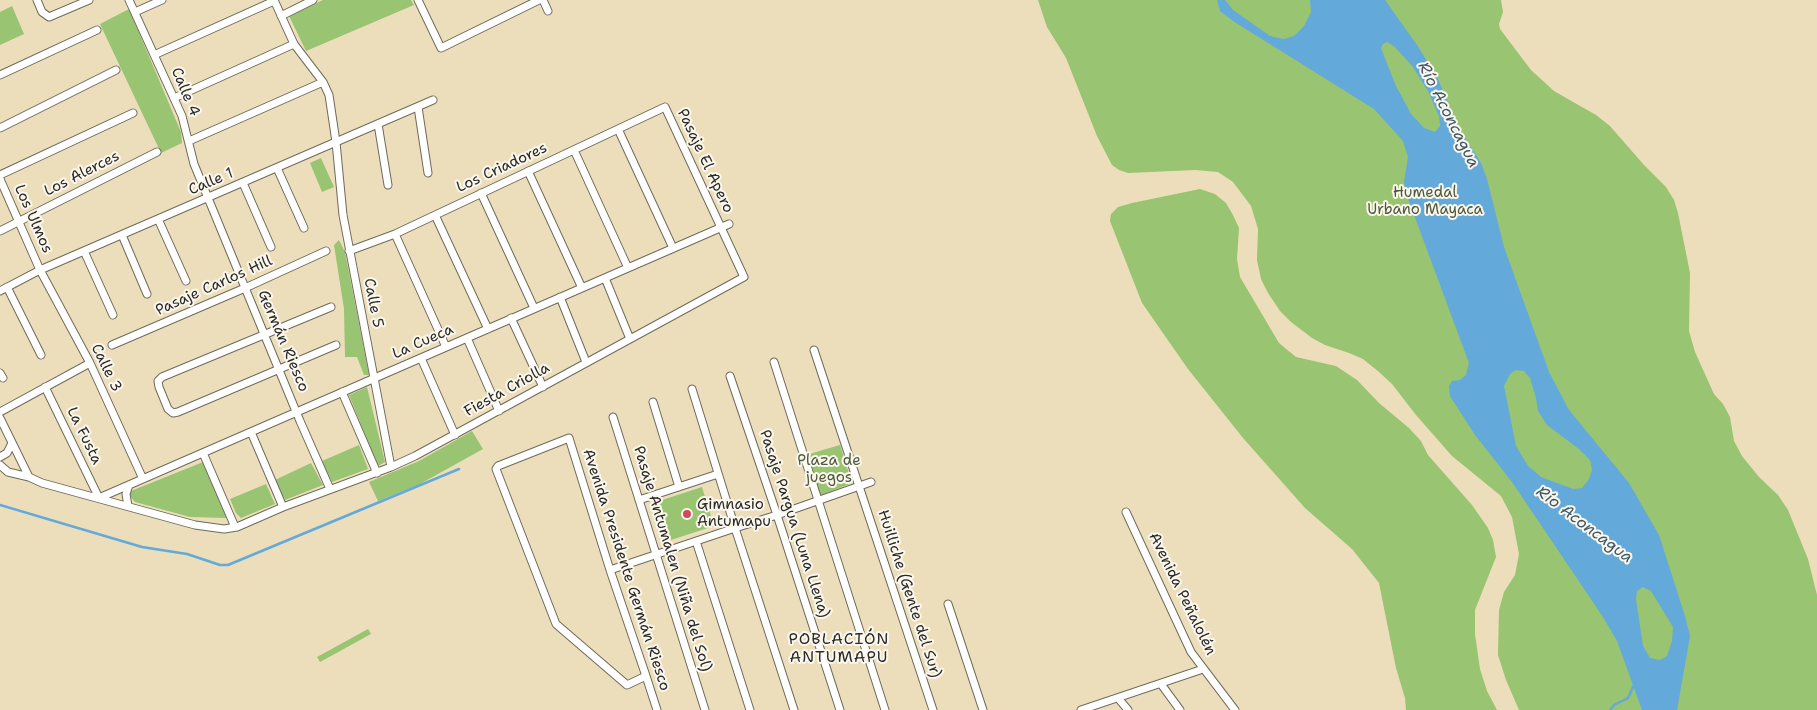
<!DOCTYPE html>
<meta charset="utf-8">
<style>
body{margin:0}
canvas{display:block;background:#ecdebb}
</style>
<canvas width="1817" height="710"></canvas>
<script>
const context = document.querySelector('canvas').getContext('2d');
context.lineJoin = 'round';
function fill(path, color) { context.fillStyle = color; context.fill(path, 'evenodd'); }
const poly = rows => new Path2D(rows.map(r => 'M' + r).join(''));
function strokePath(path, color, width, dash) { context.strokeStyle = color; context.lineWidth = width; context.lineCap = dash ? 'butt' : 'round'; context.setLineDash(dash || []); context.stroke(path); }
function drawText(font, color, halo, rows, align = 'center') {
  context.font = font + ' "Shantell Sans",sans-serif'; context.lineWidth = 4; context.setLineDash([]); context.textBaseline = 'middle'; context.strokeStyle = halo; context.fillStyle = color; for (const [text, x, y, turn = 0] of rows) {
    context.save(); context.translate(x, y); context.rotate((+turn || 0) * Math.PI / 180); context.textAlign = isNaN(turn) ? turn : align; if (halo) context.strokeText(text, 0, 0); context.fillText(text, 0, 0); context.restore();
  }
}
const green = poly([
 [323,0,411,0,414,5,306,51,289,16],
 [1038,0,1501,0,1503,12,1499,24,1500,29,1531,70,1554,91,1596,115,1610,126,1644,165,1666,187,1674,200,1678,213,1690,273,1689,331,1695,352,1714,394,1723,404,1730,417,1734,441,1742,456,1759,477,1778,495,1788,510,1808,559,1817,595,1817,710,1519,710,1506,680,1498,655,1499,610,1504,592,1515,575,1519,554,1512,517,1501,496,1452,456,1416,415,1392,384,1379,372,1363,359,1349,353,1325,345,1312,338,1291,322,1280,311,1268,293,1261,279,1257,260,1258,229,1251,206,1233,182,1218,172,1195,170,1128,173,1119,170,1112,165,1097,136,1066,58,1047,27],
 [12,6,24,34,0,45,0,12],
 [129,9,181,132,182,143,161,153,100,24],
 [321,158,334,187,322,192,310,163],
 [1200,189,1215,194,1226,203,1233,215,1239,228,1237,259,1240,277,1279,343,1296,357,1336,366,1357,380,1379,403,1409,428,1421,441,1428,455,1472,505,1488,528,1493,540,1496,557,1475,610,1475,634,1480,669,1487,691,1497,710,1406,710,1405,698,1396,668,1379,583,1352,549,1305,508,1243,438,1188,369,1142,303,1110,221,1111,214,1118,207,1132,203],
 [339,240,345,252,369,375,364,375,357,357,345,357,344,309,334,245],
 [367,387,385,462,378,466,349,395],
 [472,431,483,449,420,484,378,501,369,482,419,461],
 [359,445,368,469,332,482,322,461],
 [840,445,852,483,819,496,806,455],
 [203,462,227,518,190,517,135,502,129,495,131,491],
 [311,463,323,485,285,500,275,480],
 [266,484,275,504,241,518,236,513,230,499],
 [702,487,714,526,671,540,659,501],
 [368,629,371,634,320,662,317,657]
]);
const water = poly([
 [1217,0,1225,0,1233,10,1270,36,1284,39,1294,36,1304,26,1311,12,1310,0,1385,0,1417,45,1438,79,1458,127,1481,163,1487,179,1504,247,1549,372,1569,410,1629,483,1659,535,1685,616,1690,636,1677,710,1642,710,1617,641,1603,617,1512,482,1475,435,1450,396,1449,386,1452,381,1460,380,1466,375,1469,363,1407,196,1404,182,1408,157,1403,141,1374,109,1233,21,1220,11],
 [1387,42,1395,47,1413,67,1428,91,1439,116,1440,126,1435,132,1424,128,1411,114,1396,86,1384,56,1381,48,1383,44],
 [1516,370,1524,371,1530,378,1536,398,1538,411,1547,425,1579,449,1590,460,1592,470,1589,479,1582,488,1573,489,1541,477,1528,466,1516,446,1504,386,1510,374],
 [1643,587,1651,591,1673,627,1672,641,1667,656,1660,660,1650,658,1643,646,1636,599,1637,591]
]);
const stream = poly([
 [0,505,142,547,187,554,220,565,228,565,459,469],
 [1610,710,1614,705,1628,698,1634,685]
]);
const minor = poly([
 [37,0,42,12,49,17,89,0],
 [129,0,182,116,194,164,300,421,330,489],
 [274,0,294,44,323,82,329,95,336,142,343,215,391,467],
 [418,0,441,48,539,0],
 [543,0,548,11],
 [135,12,162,0],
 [281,16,313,0],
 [154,55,274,1],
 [0,75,97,30],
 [174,98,294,44],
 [418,107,428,173],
 [378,124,388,185],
 [0,128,116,70],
 [618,129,673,248],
 [189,141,323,82],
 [574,150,628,268],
 [277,168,304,228],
 [528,171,582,288],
 [0,175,133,113],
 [0,179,40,270,90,363,143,479],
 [243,183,271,247],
 [481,193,534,308],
 [435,215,488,329],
 [158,219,186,281],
 [0,231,157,152],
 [395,234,446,347],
 [122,235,147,294],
 [84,251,113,315],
 [605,278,630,339],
 [7,287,41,355],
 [0,291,40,270,433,100],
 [560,297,586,362],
 [331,307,162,377,158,381,159,387,168,409,173,413,178,412,336,345],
 [511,318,543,387],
 [467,338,499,411],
 [112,345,245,288,326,251],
 [814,350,933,710],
 [421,358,455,435],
 [774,362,885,710],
 [0,373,3,378],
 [730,376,777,515,840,710],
 [45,387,99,498,729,224],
 [692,389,735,528,794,710],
 [342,392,377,473],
 [653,402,679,487],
 [0,412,90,363],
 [613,417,705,710],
 [0,418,29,477],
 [251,432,283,507],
 [203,453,235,527],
 [0,457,7,453,12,443],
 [0,465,8,472,29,477,42,483,195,525,224,529,237,527,283,507,391,467,415,456,744,277,665,107,395,234,349,251],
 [639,500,718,474],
 [128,506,126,494,129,485],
 [1126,512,1191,652,1235,710],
 [696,541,750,710],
 [610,570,735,528,777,515,871,482],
 [948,604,983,710],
 [646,676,627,685,556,624,496,469,498,466,569,438,610,570,646,676,657,710],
 [1161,684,1180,710],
 [1118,698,1128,710],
 [1081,710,1203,669]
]);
const markers = [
 [687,514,5,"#d1495b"]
];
const streetNames = [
 ["Calle 4",185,92,67],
 ["Pasaje El Apero",705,161,65],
 ["Los Criadores",502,168,-25],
 ["Los Alerces",82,174,-27],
 ["Calle 1",211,182,-23],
 ["Los Ulmos",33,219,66],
 ["Pasaje Carlos Hill",214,286,-24],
 ["Calle 5",373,303,79],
 ["Germán Riesco",283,341,67],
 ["La Cueca",423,342,-24],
 ["Calle 3",106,368,64],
 ["Fiesta Criolla",507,390,-29],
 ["La Fusta",84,436,64],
 ["Pasaje Pargua (Luna Llena)",794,524,72],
 ["Pasaje Antumalen (Niña del Sol)",672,559,73],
 ["Avenida Presidente Germán Riesco",626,570,72],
 ["Huilliche (Gente del Sur)",909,594,72],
 ["Avenida Peñalolén",1182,594,64]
];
const parkNames = [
 ["Humedal",1425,193],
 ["Urbano Mayaca",1425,210],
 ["Plaza de",829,461],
 ["juegos",829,478]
];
const poiNames = [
 ["Gimnasio",697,505],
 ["Antumapu",697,522]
];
const waterNames = [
 ["Río Aconcagua",1448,115,63],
 ["Río Aconcagua",1584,525,37]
];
const neighbourhoodNames = [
 ["POBLACIÓN",839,640],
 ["ANTUMAPU",839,658]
];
fill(green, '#99c471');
fill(water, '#63a9d9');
strokePath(stream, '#63a9d9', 2.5);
strokePath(minor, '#6f6a5d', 9);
strokePath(minor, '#fff', 7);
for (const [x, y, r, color] of markers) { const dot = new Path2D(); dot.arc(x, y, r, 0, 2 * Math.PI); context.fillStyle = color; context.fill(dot); strokePath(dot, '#fbf7ec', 2); }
drawText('15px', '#2b2b2b', '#fbf7ec', streetNames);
drawText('15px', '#4c5940', '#fbf7ec', parkNames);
drawText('15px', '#2b2b2b', '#fbf7ec', poiNames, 'left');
drawText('italic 16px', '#3f5768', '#fbf7ec', waterNames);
context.letterSpacing = '1px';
drawText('16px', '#2b2b2b', '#fbf7ec', neighbourhoodNames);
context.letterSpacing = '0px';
</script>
